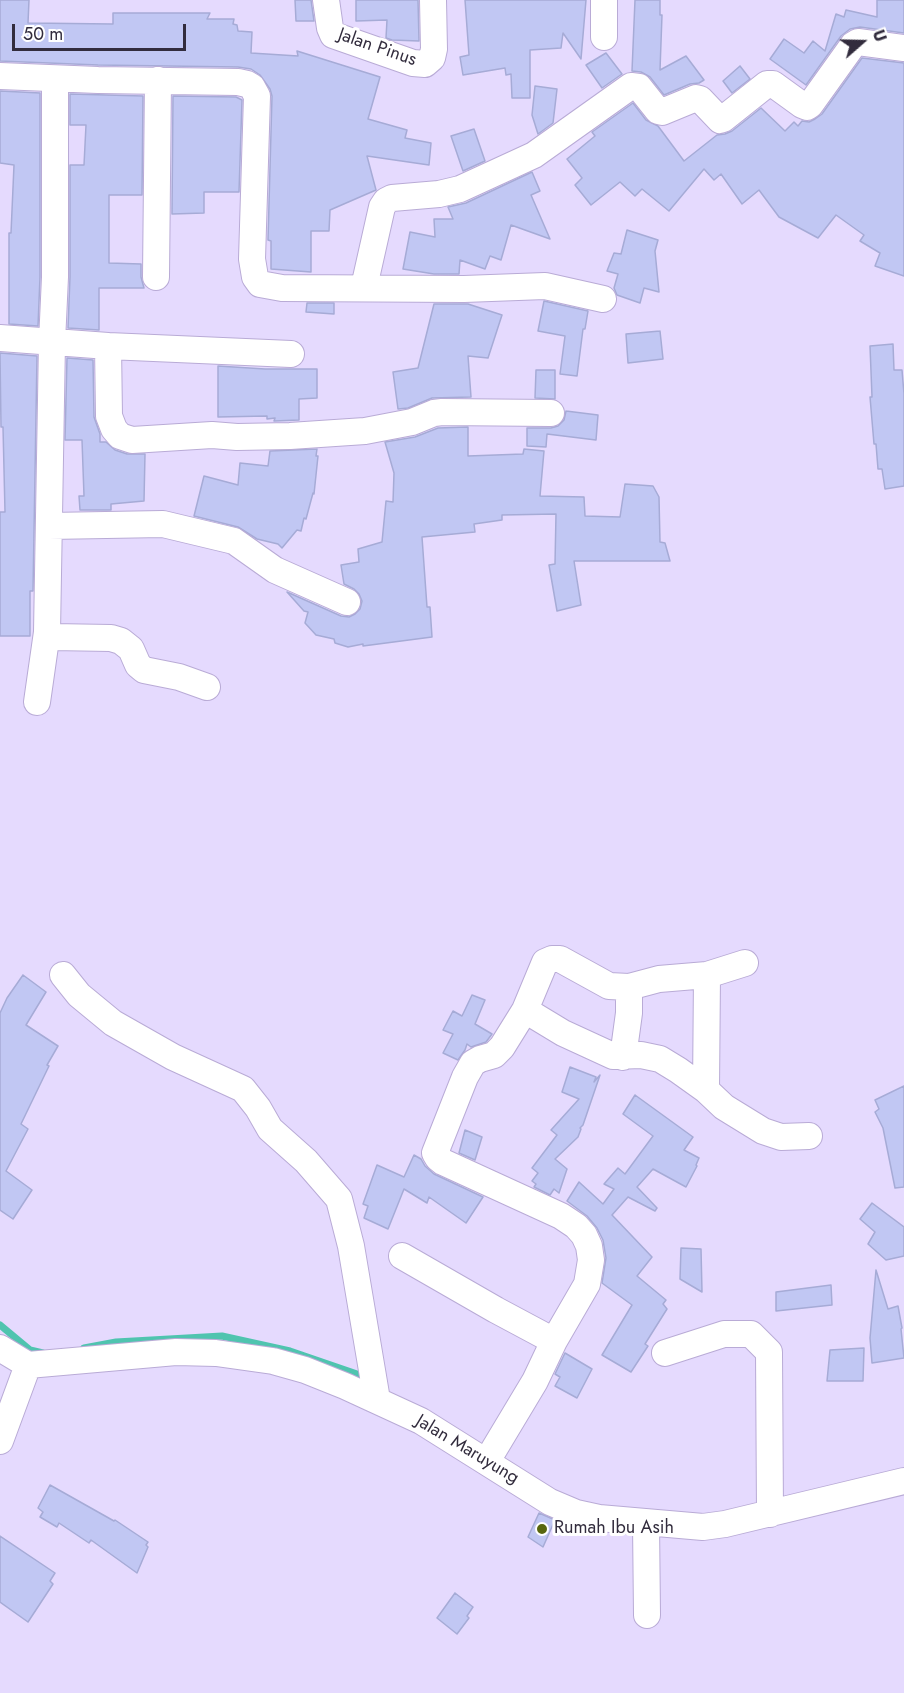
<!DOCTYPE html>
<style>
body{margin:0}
#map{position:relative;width:904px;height:1693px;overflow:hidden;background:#e5dafe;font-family:Jost,sans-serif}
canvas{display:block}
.north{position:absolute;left:832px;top:12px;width:60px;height:60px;-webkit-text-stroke:4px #fff;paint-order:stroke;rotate:70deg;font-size:16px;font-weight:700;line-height:24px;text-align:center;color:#322c3d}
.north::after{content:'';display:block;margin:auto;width:21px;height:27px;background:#322c3d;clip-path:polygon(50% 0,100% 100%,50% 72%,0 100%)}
.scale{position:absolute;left:12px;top:24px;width:174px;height:27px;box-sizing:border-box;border:3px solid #322c3d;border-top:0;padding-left:8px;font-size:18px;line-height:21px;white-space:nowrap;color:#322c3d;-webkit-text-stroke:4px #fff;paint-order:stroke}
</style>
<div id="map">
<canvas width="904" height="1693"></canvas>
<div class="north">U</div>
<div class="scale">50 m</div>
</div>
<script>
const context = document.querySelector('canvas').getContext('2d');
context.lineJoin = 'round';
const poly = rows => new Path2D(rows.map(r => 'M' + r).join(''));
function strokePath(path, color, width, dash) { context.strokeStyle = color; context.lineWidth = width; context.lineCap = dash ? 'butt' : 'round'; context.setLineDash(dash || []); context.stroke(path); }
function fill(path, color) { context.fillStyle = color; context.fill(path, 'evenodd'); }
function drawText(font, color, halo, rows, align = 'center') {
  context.font = font + ' Jost,sans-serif'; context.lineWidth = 6; context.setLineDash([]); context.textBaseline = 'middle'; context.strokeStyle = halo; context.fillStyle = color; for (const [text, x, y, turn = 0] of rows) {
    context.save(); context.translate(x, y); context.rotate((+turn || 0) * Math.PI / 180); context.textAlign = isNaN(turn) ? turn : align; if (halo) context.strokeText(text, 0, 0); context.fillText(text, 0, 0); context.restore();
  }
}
const stream = poly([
 [0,1325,30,1350,43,1353],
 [84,1348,116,1342,222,1336,290,1351,360,1375]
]);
const building = poly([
 [0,0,29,0,28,23,113,24,113,13,210,13,207,19,234,19,233,24,237,25,238,31,252,32,251,53,298,56,297,51,380,77,368,119,407,130,405,138,431,143,429,165,367,156,376,190,330,210,329,231,311,231,311,272,271,269,271,241,268,240,272,96,270,89,260,75,251,69,238,67,98,65,0,61,0,0],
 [295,0,311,0,314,21,296,21,295,0],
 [356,0,418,0,419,41,392,40,386,38,387,20,356,21,356,0],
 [465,0,586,0,581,59,563,33,561,48,530,50,530,98,512,98,511,74,506,75,505,68,463,75,460,57,469,55,465,0],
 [635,0,660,0,660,15,662,15,660,70,686,56,704,80,699,83,690,84,664,95,650,77,641,72,632,71,635,0],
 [877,0,904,0,904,33,860,27,850,29,841,36,806,85,770,59,784,39,804,53,813,41,825,51,836,14,844,17,846,10,877,17,877,0],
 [606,53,622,74,602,88,586,65,606,53],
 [862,58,904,63,904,276,875,266,880,253,860,241,864,235,836,215,818,238,779,217,759,190,742,204,721,174,714,180,704,169,669,211,642,189,635,196,620,182,591,205,575,185,582,178,567,159,595,136,592,132,633,103,646,120,658,126,684,161,717,135,725,134,732,131,761,108,785,131,794,122,798,126,802,121,809,122,815,119,822,114,862,58],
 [740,66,750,79,732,93,723,81,740,66],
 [535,86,557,89,553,123,538,134,532,115,535,86],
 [0,91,40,93,40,277,38,326,9,324,9,233,11,233,14,165,0,163,0,91],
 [70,94,143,96,142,195,109,195,109,263,141,264,141,277,144,288,99,288,99,330,68,328,70,277,70,165,84,165,86,125,70,125,70,94],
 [173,96,236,97,242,100,239,192,204,192,204,213,172,214,173,96],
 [474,129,485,161,463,171,451,136,474,129],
 [532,172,540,191,531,195,550,239,511,225,501,260,490,256,485,269,460,260,459,274,434,274,403,269,410,232,435,237,434,219,453,219,448,207,466,203,532,172],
 [627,230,658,240,655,251,659,292,644,288,640,303,617,295,614,288,618,274,607,271,614,253,621,254,627,230],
 [544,301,588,311,585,329,583,329,577,376,560,374,565,336,538,331,544,301],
 [307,303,334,303,334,314,306,312,307,303],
 [434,304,468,304,502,315,488,358,468,356,471,397,432,398,408,408,398,409,393,372,418,368,434,304],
 [660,331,663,359,628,363,626,334,660,331],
 [893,344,894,370,902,370,904,394,904,486,885,489,882,469,878,469,876,444,874,444,870,397,872,397,870,346,893,344],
 [0,353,37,356,33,591,30,591,30,636,0,636,0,512,5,512,3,427,1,427,0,353],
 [67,358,93,360,94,417,100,434,100,442,106,442,115,450,127,454,145,454,144,501,111,504,111,510,80,510,79,496,84,496,82,440,65,440,67,358],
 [218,366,265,369,317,369,317,398,299,399,299,420,274,421,275,418,267,419,267,416,218,417,218,366],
 [536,370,555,370,555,399,535,398,536,370],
 [566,411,598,415,596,440,547,434,546,447,527,446,527,428,551,428,558,426,564,420,566,411],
 [468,427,468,456,523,454,524,449,544,451,540,496,584,497,585,516,620,517,625,484,653,486,659,497,660,542,665,543,670,561,574,561,581,605,557,611,549,565,555,564,556,514,502,515,502,520,474,524,475,532,422,537,427,607,430,607,432,637,363,646,363,644,348,647,335,643,334,639,316,635,305,623,308,612,304,611,287,592,341,616,349,617,355,614,360,609,362,601,359,594,354,589,344,584,341,565,359,562,358,549,382,542,386,501,393,502,394,473,385,442,415,437,438,428,468,427],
 [317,449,316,456,318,456,314,494,313,493,306,519,304,518,301,531,297,530,282,548,278,544,257,539,238,527,194,516,204,476,238,485,240,463,268,466,270,451,317,449],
 [23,975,46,992,26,1025,58,1046,47,1065,49,1066,21,1124,28,1129,6,1171,32,1190,13,1219,0,1210,0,1013,7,998,23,975],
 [472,995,485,1000,475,1024,492,1034,486,1042,471,1047,467,1044,465,1050,458,1060,443,1053,453,1034,443,1030,453,1011,462,1016,472,995],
 [570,1067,596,1077,594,1082,600,1075,583,1125,580,1128,581,1129,578,1137,555,1159,567,1169,559,1193,554,1189,550,1195,534,1187,536,1184,532,1181,538,1173,532,1168,557,1135,551,1130,579,1099,562,1092,570,1067],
 [904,1086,904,1187,895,1188,883,1128,875,1112,879,1109,875,1100,904,1086],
 [635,1095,693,1137,684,1150,699,1158,696,1165,697,1166,686,1187,653,1169,637,1187,657,1208,655,1211,628,1197,612,1215,652,1257,637,1276,666,1300,663,1304,667,1309,645,1344,648,1346,631,1372,602,1355,632,1305,602,1283,606,1258,603,1240,597,1228,587,1216,567,1201,579,1182,603,1204,614,1189,604,1184,618,1168,625,1174,653,1136,623,1114,635,1095],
 [465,1130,482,1137,475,1160,459,1153,465,1130],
 [414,1155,421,1159,425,1166,434,1174,483,1197,466,1223,429,1197,427,1203,404,1189,388,1229,364,1218,368,1206,363,1204,377,1165,404,1177,414,1155],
 [872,1203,904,1227,904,1256,886,1260,868,1244,875,1232,860,1219,872,1203],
 [681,1248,701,1249,702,1292,680,1279,681,1248],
 [876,1270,888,1309,898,1306,902,1328,901,1329,904,1358,872,1363,870,1338,876,1270],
 [831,1285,832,1305,776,1311,776,1292,831,1285],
 [864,1348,863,1381,827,1381,830,1350,864,1348],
 [565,1353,592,1369,577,1398,555,1386,560,1377,555,1374,565,1353],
 [50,1485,114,1521,115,1520,148,1542,146,1545,148,1547,137,1573,91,1540,89,1543,59,1523,57,1527,40,1517,43,1512,38,1508,50,1485],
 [539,1513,555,1520,543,1547,528,1537,539,1513],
 [0,1536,55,1573,50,1581,53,1584,28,1622,0,1602,0,1536],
 [455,1593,473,1607,467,1616,469,1618,457,1634,437,1618,455,1593]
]);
const minor = poly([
 [326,0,330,28,333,35,413,63,425,64,432,58,434,49,433,0],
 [604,37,604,0],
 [0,76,98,80,238,82,247,84,252,87,257,96,252,259,255,277,260,284,282,288,464,289,545,286,603,299],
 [156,277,158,80],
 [364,287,382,207,386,201,392,198,439,194,460,189,534,155,631,86,639,87,658,111,662,112,696,98,700,99,720,120,723,119,767,84,773,84,802,105,807,107,810,105,853,45,858,42,904,48],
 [0,338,108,346,109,416,114,429,120,436,132,440,212,435,237,437,290,436,365,431,412,422,434,413,442,412,551,413],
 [108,346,291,354],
 [49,526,163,524,234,541,275,570,347,602],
 [47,634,52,637,111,638,121,641,131,649,138,665,144,670,179,677,207,687],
 [37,702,47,632,52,342,55,277,55,79],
 [63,975,79,995,113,1023,173,1057,243,1089,258,1108,270,1129,306,1161,339,1199,351,1246,377,1400],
 [525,1010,563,1033,613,1056,641,1055,660,1059,678,1070,706,1090,724,1107,763,1131,781,1137,809,1136],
 [623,1057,629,1013,629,987],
 [706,1090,707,975],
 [402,1256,496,1310,554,1341],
 [0,1348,28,1365],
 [665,1353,724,1334,751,1334,769,1352,770,1514],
 [28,1365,176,1352,216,1353,273,1361,305,1370,345,1386,421,1421,550,1502,576,1513,599,1518,703,1527,725,1524,904,1481],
 [0,1441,28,1365],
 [487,1461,535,1381,554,1341,587,1284,591,1260,589,1246,584,1235,576,1226,561,1216,443,1162,438,1158,435,1153,465,1077,473,1063,480,1059,494,1055,502,1047,525,1010,545,962,552,959,560,959,609,986,629,987,659,979,707,975,745,963],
 [646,1523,647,1615]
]);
const markers = [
 [542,1529,6,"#58660e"]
];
const streetNames = [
 ["Jalan Pinus",377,48,19],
 ["Jalan Maruyung",467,1450,31]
];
const poiNames = [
 ["Rumah Ibu Asih",554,1529]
];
strokePath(stream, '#4fc4af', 7);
fill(building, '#c1c7f3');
strokePath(building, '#a6abd6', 1.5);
strokePath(minor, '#b9abd6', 28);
strokePath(minor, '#fff', 26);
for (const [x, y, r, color] of markers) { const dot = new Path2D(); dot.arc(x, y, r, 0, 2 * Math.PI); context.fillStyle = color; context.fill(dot); strokePath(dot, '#fff', 2); }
drawText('18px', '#322c3d', '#fff', streetNames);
drawText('18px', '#322c3d', '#fff', poiNames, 'left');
</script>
